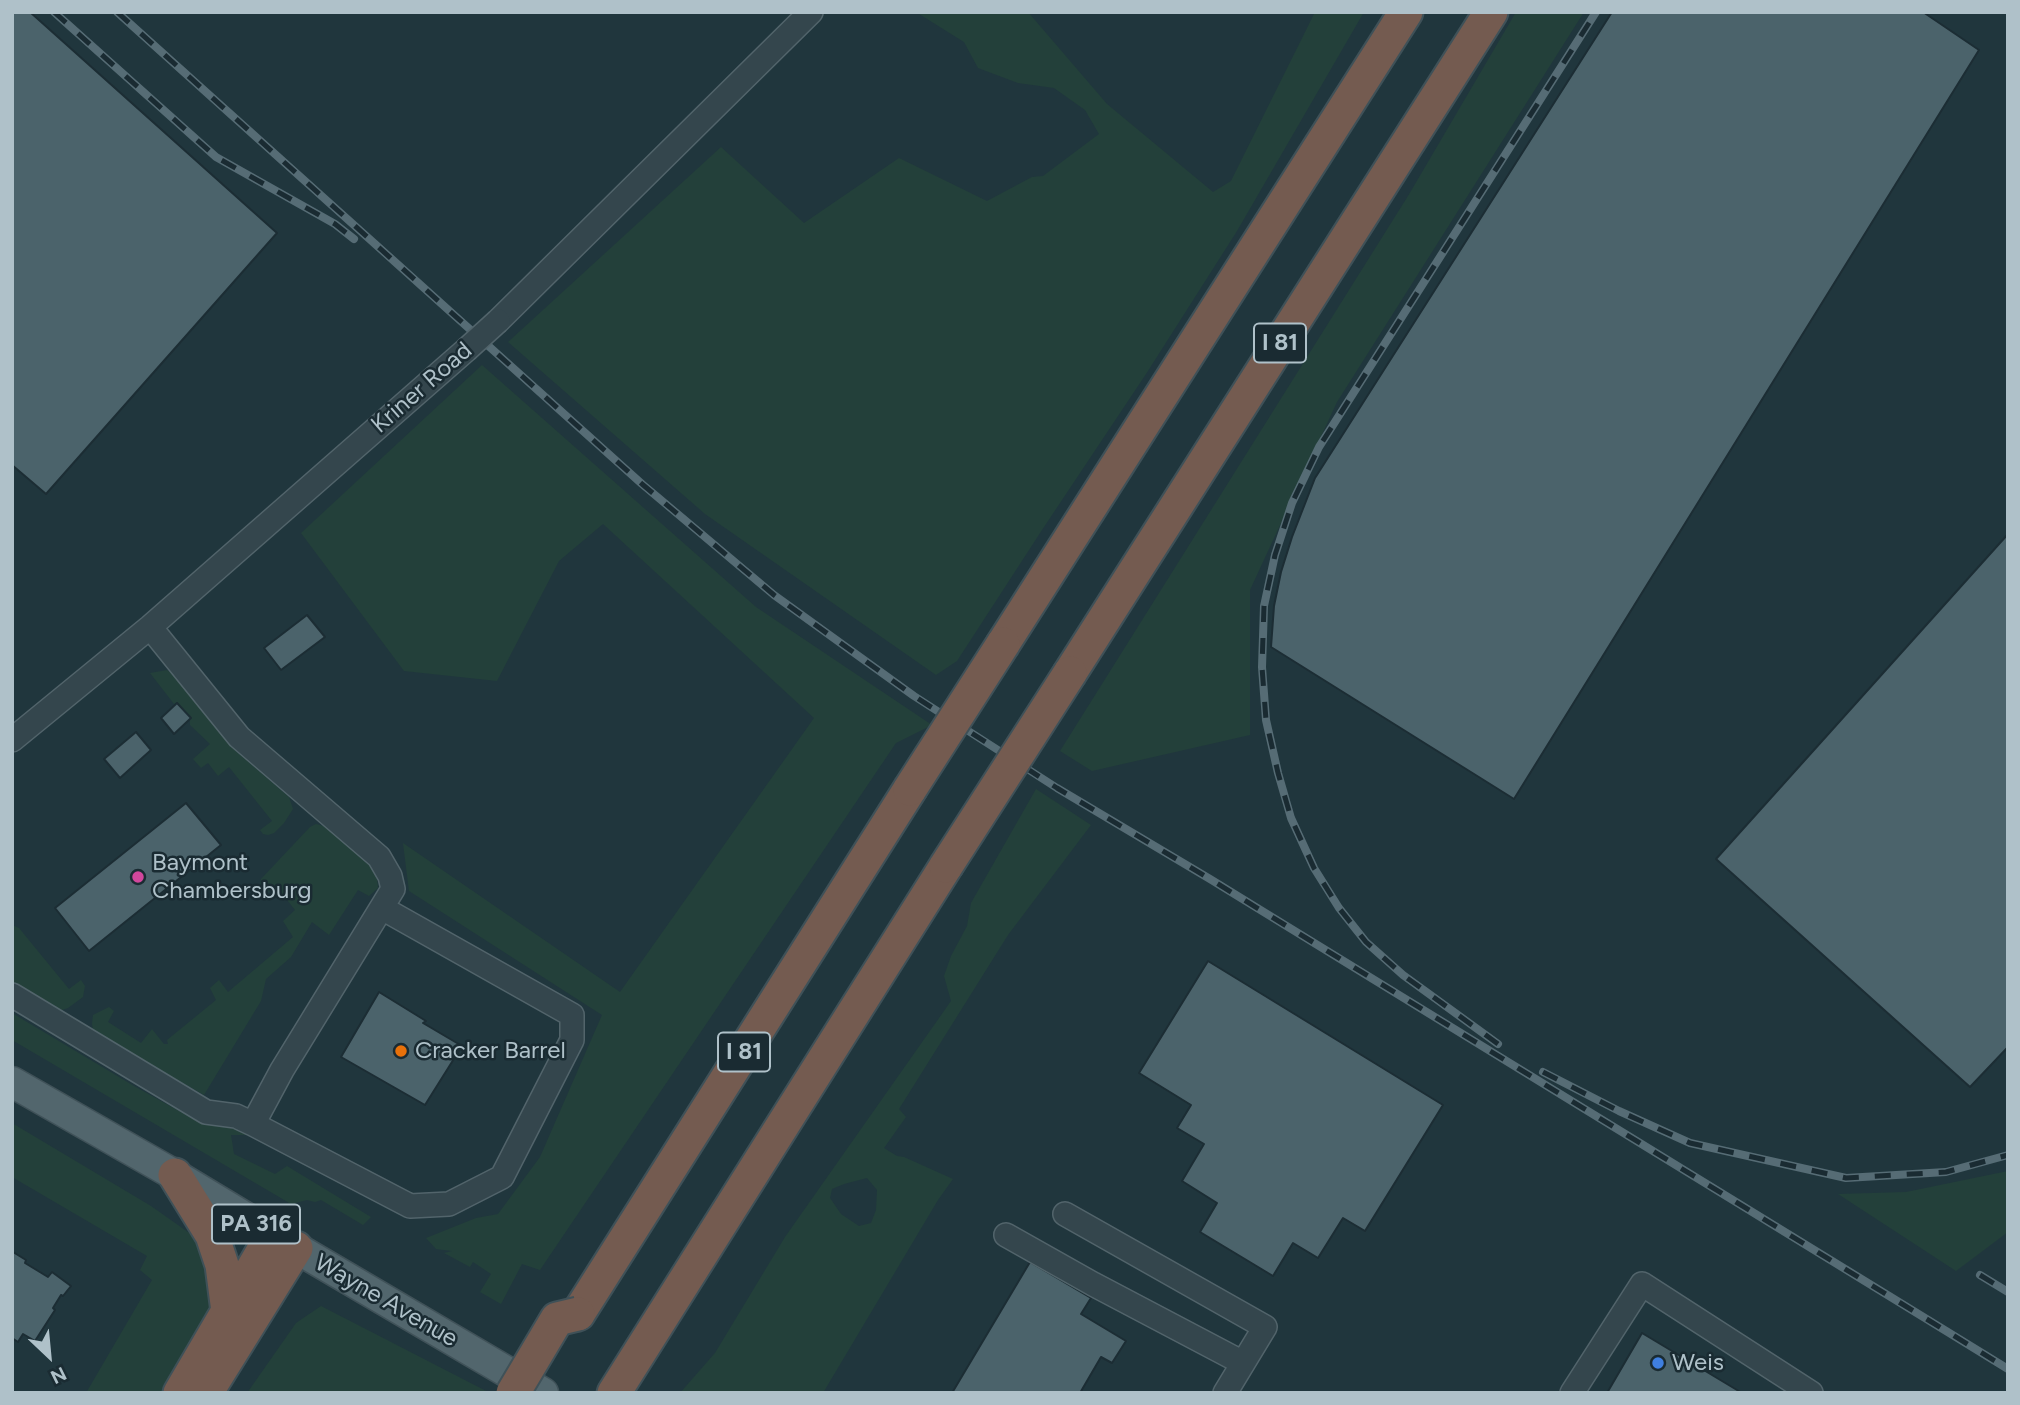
<!DOCTYPE html>
<style>
body{margin:0}
#map{position:relative;width:2020px;height:1405px;overflow:hidden;background:#20363d;font-family:Figtree,sans-serif}
canvas{display:block}
.frame{position:absolute;inset:0;border:14px solid #afc1c9;pointer-events:none}
.north{position:absolute;left:14px;top:1321px;width:70px;height:70px;-webkit-text-stroke:5px #1a2b32;paint-order:stroke;rotate:154deg;font-size:19px;font-weight:700;line-height:28px;text-align:center;color:#afc1c9}
.north::after{content:'';display:block;margin:auto;width:24px;height:32px;background:#afc1c9;clip-path:polygon(50% 0,100% 100%,50% 72%,0 100%)}
</style>
<div id="map">
<canvas width="2020" height="1405"></canvas>
<div class="frame"></div>
<div class="north">N</div>
</div>
<script>
const context = document.querySelector('canvas').getContext('2d');
context.lineJoin = 'round';
function fill(path, color) { context.fillStyle = color; context.fill(path, 'evenodd'); }
const poly = rows => new Path2D(rows.map(r => 'M' + r).join(''));
function strokePath(path, color, width, dash) { context.strokeStyle = color; context.lineWidth = width; context.lineCap = dash ? 'butt' : 'round'; context.setLineDash(dash || []); context.stroke(path); }
function drawText(font, color, halo, rows, align = 'center') {
  context.font = font + ' Figtree,sans-serif'; context.lineWidth = 5; context.setLineDash([]); context.textBaseline = 'middle'; context.strokeStyle = halo; context.fillStyle = color; for (const [text, x, y, turn = 0] of rows) {
    context.save(); context.translate(x, y); context.rotate((+turn || 0) * Math.PI / 180); context.textAlign = isNaN(turn) ? turn : align; if (halo) context.strokeText(text, 0, 0); context.fillText(text, 0, 0); context.restore();
  }
}
const green = poly([
 [916,12,1028,12,1107,104,1213,192,1231,181,1315,12,1364,12,1237,231,1146,374,1042,530,957,661,936,675,705,514,508,342,721,147,804,223,899,158,987,201,1032,177,1043,176,1099,134,1085,110,1054,88,1018,83,978,68,964,42],
 [1516,12,1584,12,1337,402,1250,590,1250,735,1092,771,1060,751,1408,196],
 [482,365,756,607,932,725,896,743,540,1270,522,1264,501,1304,480,1292,491,1274,473,1262,470,1267,444,1253,452,1251,436,1249,426,1238,476,1218,498,1214,540,1157,602,1015,409,891,403,843,620,992,814,718,603,524,559,561,497,681,404,671,301,533],
 [167,670,177,677,220,728,238,753,289,797,293,809,284,823,274,833,268,835,263,834,260,830,272,821,229,767,218,776,208,763,201,768,193,759,210,744,190,725,190,718,177,703,174,704,150,673],
 [1036,789,1091,825,1008,935,899,1109,906,1117,884,1148,897,1156,904,1157,953,1179,938,1200,823,1393,680,1393,715,1353,785,1237,951,1001,944,976,951,956,967,926,971,903],
 [867,1178,877,1190,876,1210,871,1223,859,1226,841,1214,830,1198,832,1189,844,1184],
 [316,824,324,826,376,869,378,888,369,896,358,890,329,935,312,922,291,957,266,979,261,1001,204,1095,101,1037,93,1030,92,1024,93,1015,109,1007,114,1011,108,1022,141,1043,152,1029,164,1044,168,1044,167,1040,216,1000,210,988,219,980,228,992,293,937,283,921,295,910,276,886,264,895,261,892,260,886,261,879,310,827],
 [12,925,19,928,69,989,81,980,85,986,83,997,68,1008,59,1011,12,985],
 [12,1013,134,1086,197,1121,234,1129,253,1130,254,1135,231,1135,234,1154,275,1174,287,1166,371,1217,363,1225,321,1200,315,1202,307,1200,291,1204,12,1040],
 [12,1123,151,1206,195,1237,210,1253,218,1314,169,1393,86,1393,152,1280,140,1270,147,1256,12,1177],
 [2008,1171,2008,1232,1956,1271,1838,1194,1906,1192],
 [321,1306,490,1393,247,1393,296,1323]
]);
const building = poly([
 [12,12,30,12,277,233,46,494,12,465,12,12],
 [1612,12,1923,12,1979,50,1514,799,1271,647,1274,606,1281,572,1292,537,1315,478,1612,12],
 [2008,534,2008,1047,1970,1087,1716,859,2008,534],
 [307,615,325,637,281,670,264,648,307,615],
 [177,703,191,718,174,734,161,718,177,703],
 [136,732,151,750,120,778,104,759,136,732],
 [186,803,221,845,89,951,55,908,186,803],
 [1208,961,1443,1105,1365,1231,1343,1218,1318,1258,1293,1243,1273,1276,1200,1232,1217,1203,1182,1181,1204,1144,1177,1128,1191,1105,1139,1073,1208,961],
 [379,992,426,1021,423,1023,462,1046,425,1105,341,1057,379,992],
 [13,1252,26,1260,25,1263,48,1277,52,1272,71,1286,63,1296,61,1295,53,1308,55,1310,35,1341,23,1334,18,1342,12,1338,13,1252],
 [1030,1262,1091,1298,1081,1314,1126,1341,1112,1363,1101,1357,1080,1393,952,1393,1030,1262],
 [1642,1333,1742,1393,1607,1393,1642,1333]
]);
const minor = poly([
 [498,321,811,12],
 [150,627,239,737,379,857,390,876,393,889,282,1070,253,1124],
 [12,740,150,627,466,350],
 [12,995,206,1112,236,1116,253,1124,410,1206,449,1204,502,1177,572,1040,572,1015,382,908],
 [1065,1214,1265,1327,1225,1393],
 [1006,1235,1093,1284,1243,1363],
 [1572,1393,1642,1284,1811,1393]
]);
const major = poly([
 [12,1082,175,1175,296,1248,543,1393]
]);
const highway = poly([
 [1003,644,1406,12],
 [1070,673,1491,12],
 [175,1175,212,1235,222,1265,228,1312],
 [578,1314,910,789],
 [180,1393,273,1234],
 [206,1393,296,1248],
 [614,1393,946,866]
]);
const rail = poly([
 [54,12,216,157,335,224,354,239],
 [117,12,642,484,774,595,914,696,1057,788,1210,879,2008,1369],
 [1498,1044,1403,975,1366,942,1339,908,1314,868,1291,818,1278,773,1266,720,1262,667,1264,606,1275,555,1292,503,1319,447,1596,12],
 [1543,1072,1619,1111,1690,1143,1846,1178,1946,1172,2008,1155],
 [1980,1275,2008,1292]
]);
const minorBridge = poly([
 [466,350,498,321]
]);
const highwayBridge = poly([
 [910,789,1003,644],
 [946,866,1070,673],
 [513,1393,557,1319,578,1314]
]);
const markers = [
 [138,877,7,"#d1479c"],
 [401,1051,7,"#e8710a"],
 [1658,1363,7,"#3f7fe0"]
];
const shields = [
 [1280,343,52],
 [744,1052,52],
 [256,1224,88]
];
const shieldNames = [
 ["I 81",1280,343],
 ["I 81",744,1052],
 ["PA 316",256,1224]
];
const streetNames = [
 ["Kriner Road",422,388,-41],
 ["Wayne Avenue",386,1301,30]
];
const poiNames = [
 ["Baymont",152,863],
 ["Chambersburg",152,891],
 ["Cracker Barrel",415,1051],
 ["Weis",1672,1363]
];
fill(green, '#23403a');
fill(building, '#4b636b');
strokePath(building, '#1c2d34', 2);
strokePath(minor, '#52646b', 26);
strokePath(major, '#405259', 33);
strokePath(highway, '#3f5158', 37);
strokePath(minor, '#34464d', 23);
strokePath(major, '#52666d', 30);
strokePath(highway, '#745b50', 33);
strokePath(rail, '#566c75', 8);
strokePath(rail, '#1a2b32', 5, [16]);
strokePath(minorBridge, '#52646b', 26, []);
strokePath(highwayBridge, '#3f5158', 37, []);
strokePath(minorBridge, '#34464d', 23);
strokePath(highwayBridge, '#745b50', 33);
for (const [x, y, r, color] of markers) { const dot = new Path2D(); dot.arc(x, y, r, 0, 2 * Math.PI); context.fillStyle = color; context.fill(dot); strokePath(dot, '#1a2b32', 2.5); }
for (const [x, y, w] of shields) { const box = new Path2D(); box.roundRect(x - w / 2, y - 19.5, w, 39, 5); context.fillStyle = '#1a2b32'; context.fill(box); strokePath(box, '#afc1c9', 2); }
drawText('bold 23px', '#afc1c9', null, shieldNames);
drawText('24px', '#afc1c9', '#1a2b32', streetNames);
drawText('24px', '#afc1c9', '#1a2b32', poiNames, 'left');
</script>
